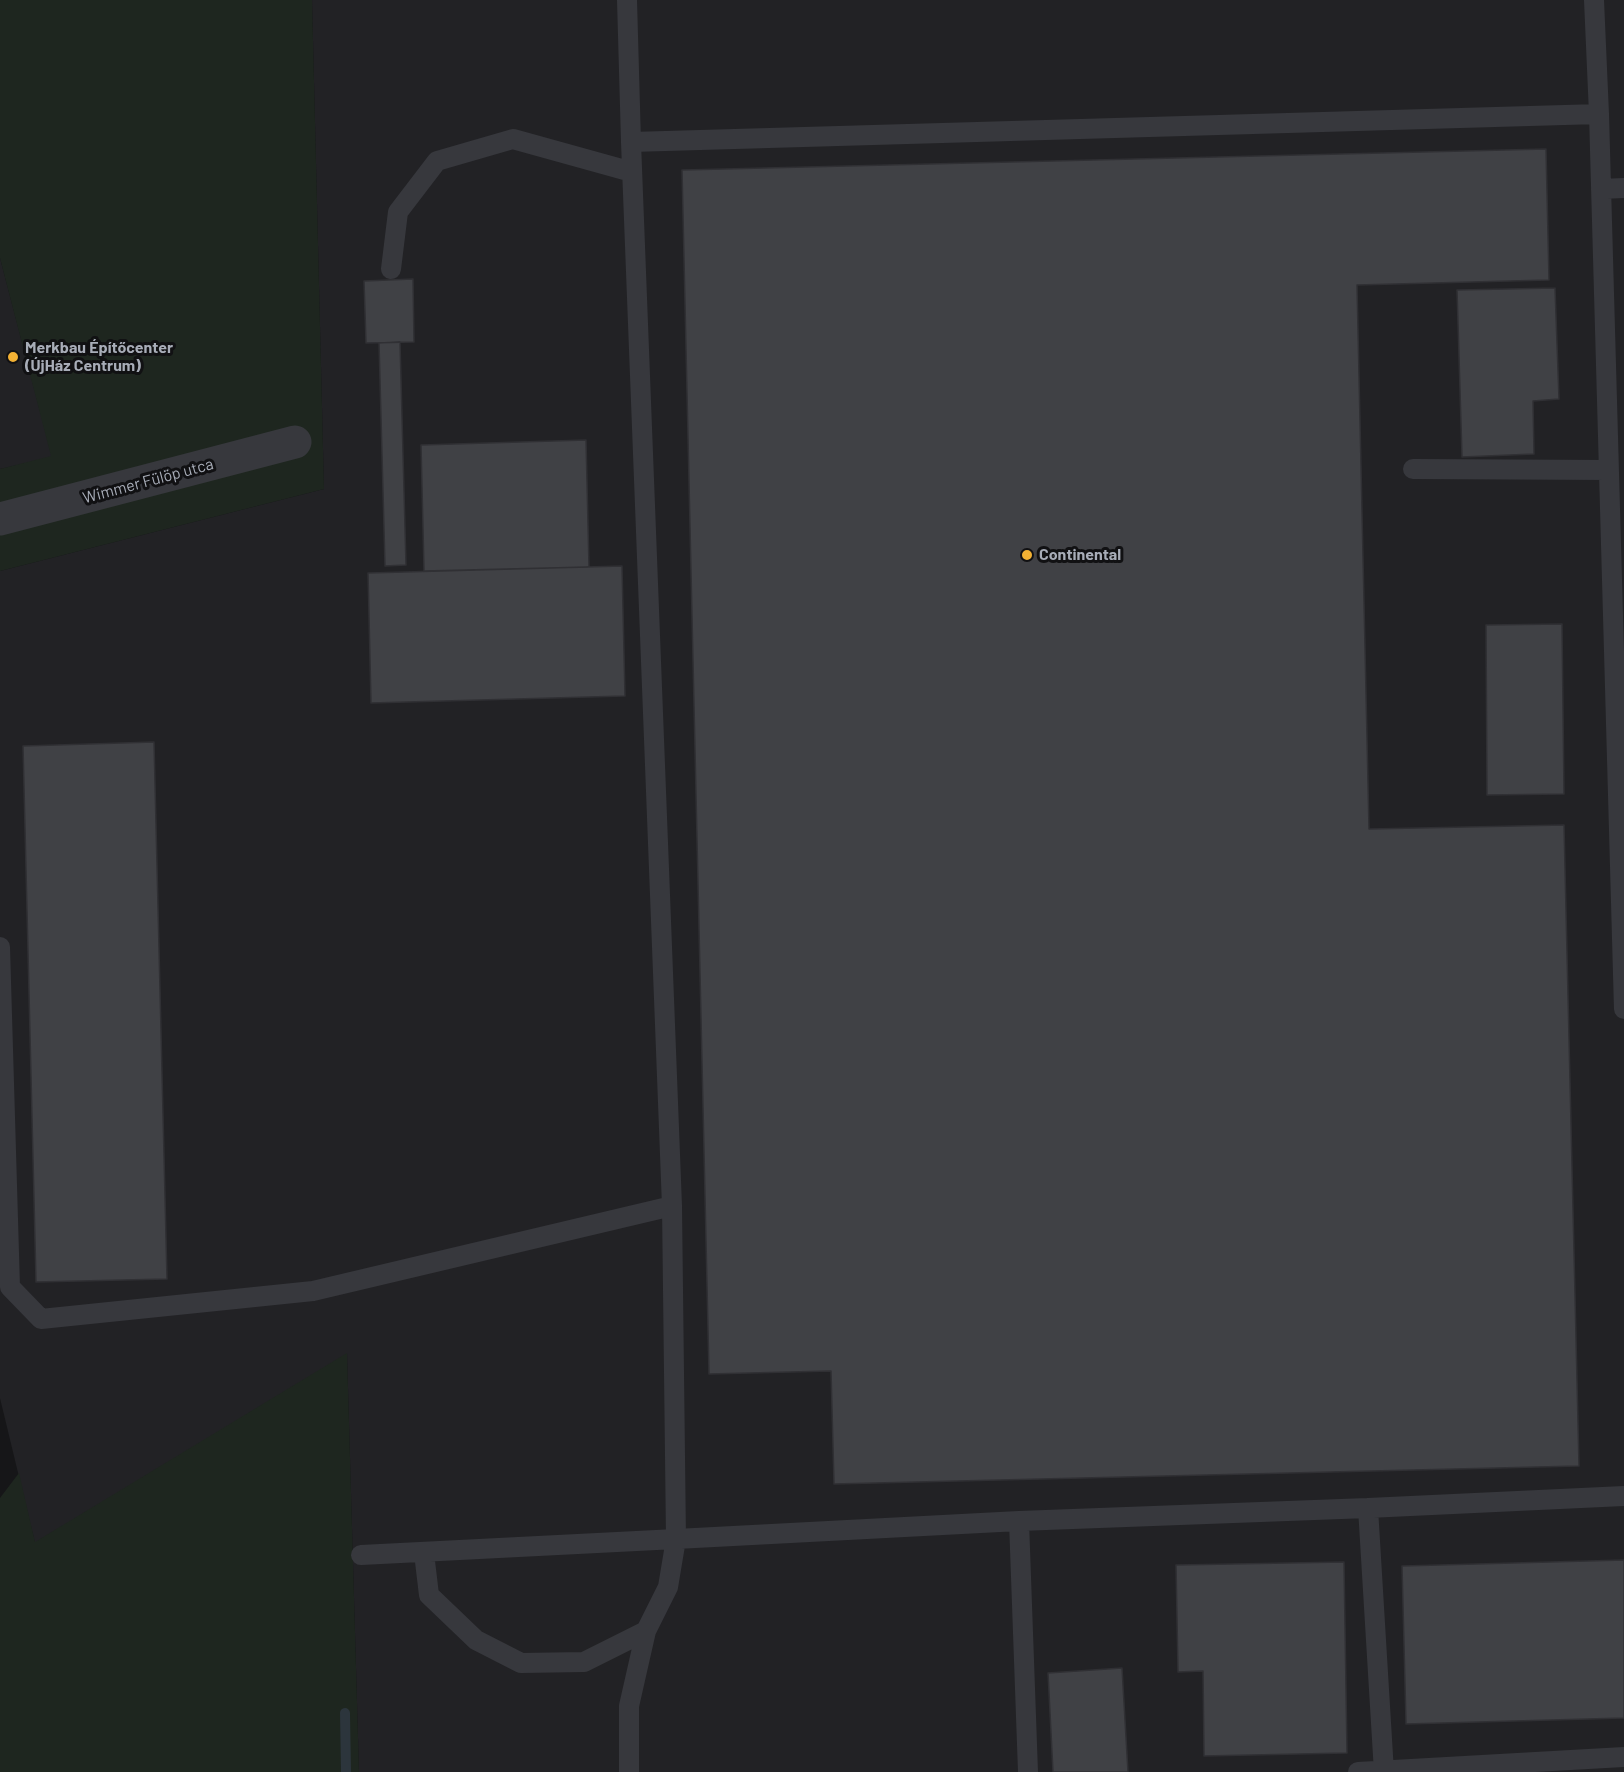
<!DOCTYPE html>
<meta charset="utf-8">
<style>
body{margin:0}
canvas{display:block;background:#161618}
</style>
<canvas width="1624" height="1772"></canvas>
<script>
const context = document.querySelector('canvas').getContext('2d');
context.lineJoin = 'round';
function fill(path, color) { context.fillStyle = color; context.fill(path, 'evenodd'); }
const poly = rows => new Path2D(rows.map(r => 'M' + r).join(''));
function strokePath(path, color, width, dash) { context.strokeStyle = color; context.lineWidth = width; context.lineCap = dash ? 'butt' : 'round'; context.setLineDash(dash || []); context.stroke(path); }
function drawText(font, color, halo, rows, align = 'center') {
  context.font = font + ' Barlow,sans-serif'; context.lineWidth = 6; context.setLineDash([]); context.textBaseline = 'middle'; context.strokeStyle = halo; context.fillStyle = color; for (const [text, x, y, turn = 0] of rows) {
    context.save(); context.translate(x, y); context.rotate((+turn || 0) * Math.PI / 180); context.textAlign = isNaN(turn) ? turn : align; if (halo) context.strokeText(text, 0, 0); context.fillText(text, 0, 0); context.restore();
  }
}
const built = poly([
 [312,0,1624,0,1624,1772,359,1772,347,1354,35,1543,0,1398,0,571,324,489],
 [0,258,52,457,0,469]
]);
const green = poly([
 [0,0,312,0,324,489,0,571,0,469,51,456,0,258],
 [347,1353,359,1772,0,1772,0,1498,19,1473,35,1542]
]);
const stream = poly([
 [345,1713,346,1772]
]);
const building = poly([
 [1546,149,1549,280,1357,285,1369,829,1564,825,1579,1466,834,1484,831,1371,709,1374,682,170,1546,149],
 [413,279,414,342,366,343,364,281,413,279],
 [1555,288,1559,399,1533,401,1534,454,1462,457,1457,290,1555,288],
 [400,342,406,565,385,566,379,343,400,342],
 [586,440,589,567,424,571,421,445,586,440],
 [622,566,625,696,371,703,368,573,622,566],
 [1562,624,1564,794,1487,795,1486,625,1562,624],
 [154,742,167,1279,36,1282,23,746,154,742],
 [1624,1560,1624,1718,1406,1724,1402,1566,1624,1560],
 [1344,1562,1347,1753,1204,1756,1203,1671,1178,1672,1176,1565,1344,1562],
 [1122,1668,1128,1772,1053,1772,1048,1673,1122,1668]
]);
const service = poly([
 [627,0,631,142,672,1206,676,1539,1019,1521,1368,1508,1624,1496],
 [1594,0,1599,114,1624,1009],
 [631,142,1599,114],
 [1601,189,1624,188],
 [391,269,398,212,437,161,513,139,632,172],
 [1413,469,1609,470],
 [0,947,10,1287,41,1319,313,1291,672,1206],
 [1368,1508,1384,1772],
 [1019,1521,1028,1772],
 [424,1553,429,1595,476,1640,521,1663,584,1662,646,1631],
 [361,1555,676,1539,668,1587,646,1631,629,1706,629,1772],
 [1358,1772,1624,1757]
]);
const minor = poly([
 [0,519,295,442]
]);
const markers = [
 [13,357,6,"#f2b134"],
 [1027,555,6,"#f2b134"]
];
const poiNames = [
 ["Merkbau Építőcenter",25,348],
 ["(ÚjHáz Centrum)",25,366],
 ["Continental",1039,555]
];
const streetNames = [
 ["Wimmer Fülöp utca",148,481,-15]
];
fill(built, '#222225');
fill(green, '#1e261f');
strokePath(stream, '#2c353c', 10);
fill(building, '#404145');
strokePath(building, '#303034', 1.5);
strokePath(service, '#37383d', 20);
strokePath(minor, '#37383d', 33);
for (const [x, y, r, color] of markers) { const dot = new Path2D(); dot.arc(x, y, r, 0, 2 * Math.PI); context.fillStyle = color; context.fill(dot); strokePath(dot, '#111113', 2); }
drawText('bold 16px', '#a8adb8', '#111113', poiNames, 'left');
drawText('16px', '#a8adb8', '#111113', streetNames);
</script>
